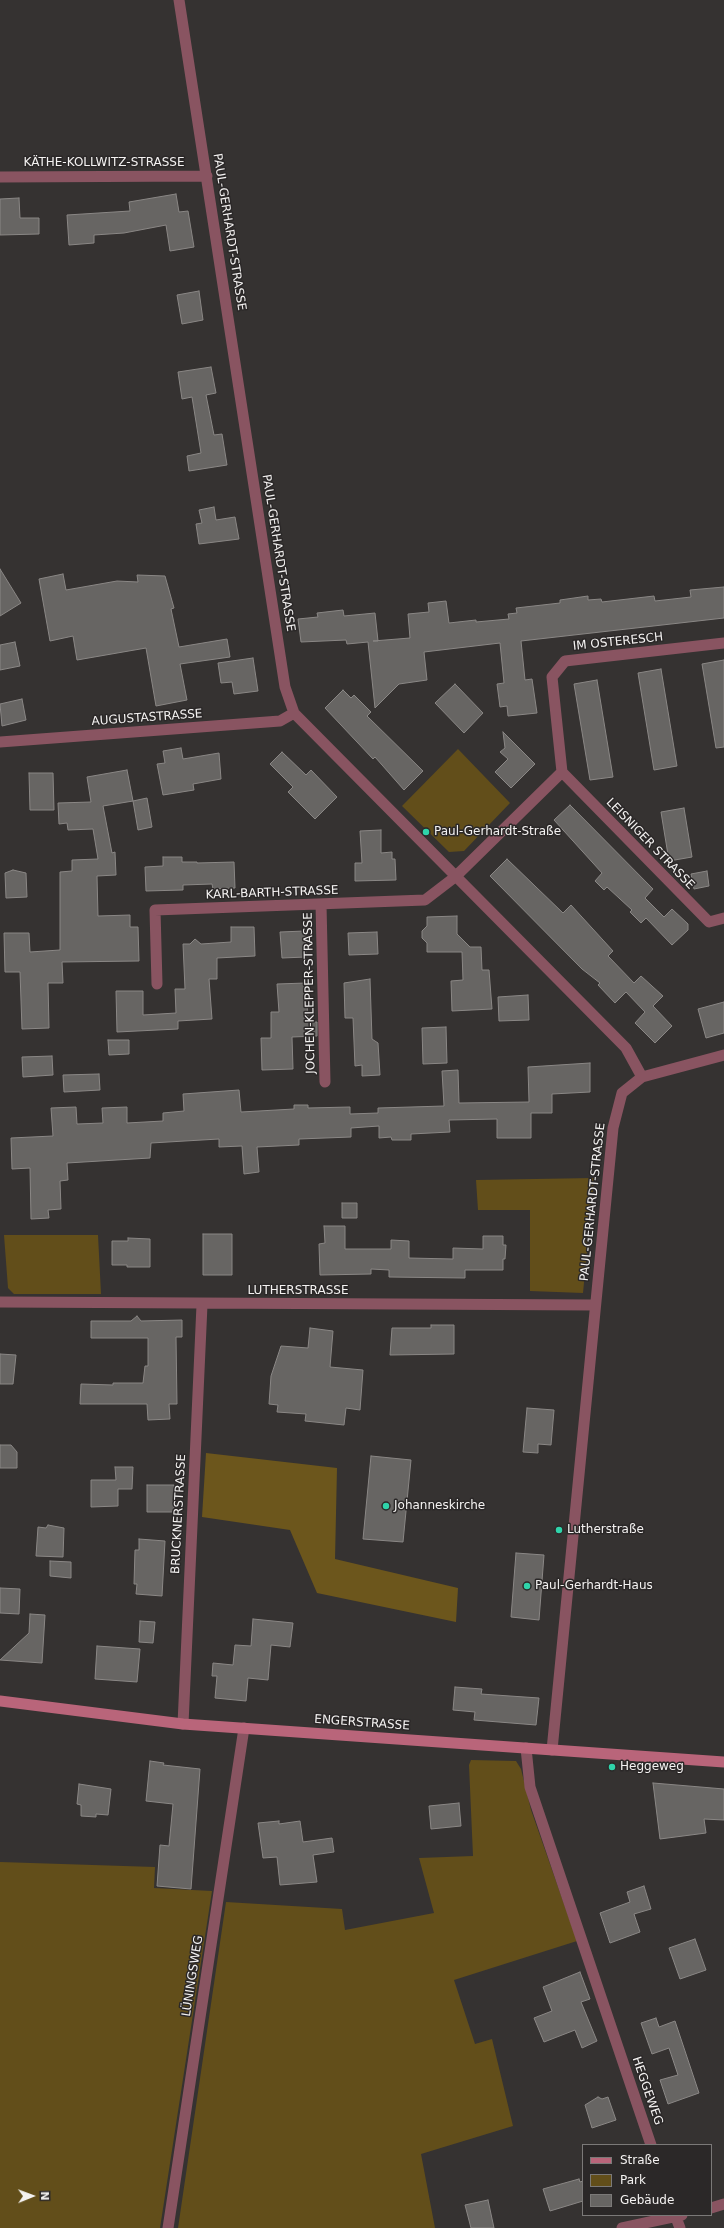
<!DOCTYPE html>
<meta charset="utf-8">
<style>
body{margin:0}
#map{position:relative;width:724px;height:2228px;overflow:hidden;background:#353231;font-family:"DejaVu Sans",sans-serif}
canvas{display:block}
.legend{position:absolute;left:582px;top:2144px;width:130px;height:72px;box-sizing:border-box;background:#2b2828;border:1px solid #7b7978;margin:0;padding:5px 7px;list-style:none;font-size:12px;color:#f4f2f1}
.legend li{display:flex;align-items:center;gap:8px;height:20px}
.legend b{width:20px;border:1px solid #7b7978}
.north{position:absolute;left:12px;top:2176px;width:40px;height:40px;-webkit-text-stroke:3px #2b2828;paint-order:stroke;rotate:89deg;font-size:11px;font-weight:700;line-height:16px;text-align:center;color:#f4f2f1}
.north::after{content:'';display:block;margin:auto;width:14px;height:18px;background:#f4f2f1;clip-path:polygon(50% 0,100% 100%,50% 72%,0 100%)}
</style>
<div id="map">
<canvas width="724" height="2228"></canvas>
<ul class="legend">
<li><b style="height:5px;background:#b9657a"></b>Straße</li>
<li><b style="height:11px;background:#624e1a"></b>Park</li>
<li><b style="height:11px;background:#676563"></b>Gebäude</li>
</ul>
<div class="north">N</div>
</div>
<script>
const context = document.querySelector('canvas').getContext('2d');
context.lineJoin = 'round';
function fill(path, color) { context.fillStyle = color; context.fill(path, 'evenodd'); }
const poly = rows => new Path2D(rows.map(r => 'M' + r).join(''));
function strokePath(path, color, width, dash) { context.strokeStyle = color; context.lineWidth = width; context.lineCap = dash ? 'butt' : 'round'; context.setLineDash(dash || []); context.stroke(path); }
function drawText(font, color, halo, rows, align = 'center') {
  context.font = font + ' "DejaVu Sans",sans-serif'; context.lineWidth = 3; context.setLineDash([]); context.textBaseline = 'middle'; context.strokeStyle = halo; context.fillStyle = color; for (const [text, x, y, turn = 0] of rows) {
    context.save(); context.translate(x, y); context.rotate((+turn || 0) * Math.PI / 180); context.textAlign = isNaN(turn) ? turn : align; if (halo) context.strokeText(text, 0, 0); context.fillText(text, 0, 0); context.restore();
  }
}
const green = poly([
 [458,749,510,803,464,851,449,852,402,806],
 [594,1178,583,1293,530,1291,530,1210,478,1210,476,1180],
 [4,1235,98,1235,101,1294,14,1294,8,1288],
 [471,1760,516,1761,521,1769,531,1810,577,1941,454,1980,475,2044,492,2039,513,2126,421,2154,435,2228,178,2228,226,1902,342,1909,345,1930,434,1913,419,1858,473,1856,469,1765],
 [0,1862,155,1867,154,1888,212,1891,160,2228,0,2228]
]);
const forest = poly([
 [206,1453,337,1468,335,1559,458,1588,456,1622,317,1593,290,1530,202,1517]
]);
const building = poly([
 [176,194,179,212,188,211,194,247,170,251,166,225,124,233,94,235,94,243,69,245,67,215,130,211,129,202,176,194],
 [19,198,20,218,39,218,39,234,0,235,0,199,19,198],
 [199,291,203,320,182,324,177,295,199,291],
 [211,367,216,393,206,395,214,435,222,434,227,465,189,471,187,456,201,453,192,397,182,399,178,372,211,367],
 [214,507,216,520,235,517,239,539,199,544,196,524,202,523,199,510,214,507],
 [0,569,21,603,0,616,0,569],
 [63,574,66,590,117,581,138,582,137,575,165,576,174,608,171,609,179,647,227,639,230,657,180,664,187,700,156,706,146,648,77,660,73,636,50,641,39,579,63,574],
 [724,587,724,618,521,641,525,680,532,679,537,713,508,716,507,706,500,707,497,684,504,683,500,643,424,652,427,680,399,684,375,708,368,642,347,644,346,640,301,642,298,619,318,617,317,613,343,610,344,616,375,613,378,641,373,641,410,638,408,614,429,612,428,603,446,601,449,623,476,620,476,622,509,619,508,614,517,613,516,608,560,603,560,600,588,596,588,600,601,599,602,602,654,596,655,601,691,597,690,590,724,587],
 [15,642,20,666,0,670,0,645,15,642],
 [253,658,258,691,234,694,232,682,221,683,218,663,253,658],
 [724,660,724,747,716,748,702,664,724,660],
 [661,669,677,766,654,770,638,673,661,669],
 [597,680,613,777,590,780,574,684,597,680],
 [455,684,483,713,464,733,435,703,455,684],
 [343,690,351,698,354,695,371,712,367,716,423,771,404,790,375,757,373,759,325,708,343,690],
 [22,699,26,720,2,726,0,704,22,699],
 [503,732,535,764,511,788,495,772,508,759,500,752,505,748,503,732],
 [181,748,183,759,219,753,221,779,193,784,194,790,163,795,157,764,165,763,163,751,181,748],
 [282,752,306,775,311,770,337,797,315,819,288,792,293,787,270,764,282,752],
 [127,770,133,801,147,798,152,827,138,830,133,801,103,806,112,853,115,852,116,875,97,876,98,916,130,915,130,927,138,927,139,961,62,962,63,983,48,983,49,1028,22,1029,20,972,5,972,4,933,29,933,30,952,60,950,60,872,72,871,72,860,98,859,93,829,68,830,67,823,59,824,58,803,91,802,87,777,127,770],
 [29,773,53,773,54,810,30,810,29,773],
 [570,805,653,889,645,898,664,917,672,909,688,924,688,930,672,945,646,918,641,923,630,912,632,910,607,887,604,890,595,881,602,873,554,820,570,805],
 [684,808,692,857,669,861,661,812,684,808],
 [381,830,381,853,392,852,392,859,395,859,396,880,355,881,355,863,362,863,360,831,381,830],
 [163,857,182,857,182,862,197,862,197,863,234,862,235,888,213,889,212,884,183,885,183,890,146,891,145,867,163,866,163,857],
 [507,859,563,913,571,905,613,951,608,956,634,983,641,976,663,996,653,1006,672,1026,655,1043,635,1023,645,1012,626,992,615,1003,598,985,600,983,582,969,490,876,507,859],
 [13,870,26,873,27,897,6,898,5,873,13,870],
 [707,871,709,886,694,889,691,874,707,871],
 [457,916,457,934,470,947,481,947,482,970,489,970,492,1009,452,1011,451,981,463,980,462,952,427,952,427,943,422,938,422,931,427,926,427,917,457,916],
 [231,927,254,927,255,956,217,958,217,979,209,979,212,1019,178,1021,178,1029,117,1032,116,991,143,991,143,1015,176,1013,175,989,185,989,183,944,190,944,195,939,201,944,231,942,231,927],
 [305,931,306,957,282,958,280,932,305,931],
 [377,932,378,954,349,955,348,933,377,932],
 [370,979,372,1039,378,1043,380,1075,362,1076,362,1065,355,1066,353,1018,345,1018,344,983,370,979],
 [306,983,308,1022,317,1022,317,1036,292,1037,293,1069,262,1070,261,1038,271,1038,271,1012,279,1012,277,984,306,983],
 [528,995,529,1020,499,1021,498,997,528,995],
 [724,1002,724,1033,706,1038,698,1009,724,1002],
 [446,1027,447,1063,423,1064,422,1028,446,1027],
 [108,1040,129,1040,129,1054,109,1055,108,1040],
 [52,1056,53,1075,23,1077,22,1057,52,1056],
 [590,1063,590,1092,552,1094,552,1113,531,1113,531,1138,497,1138,497,1119,449,1120,450,1132,411,1134,411,1140,392,1140,391,1137,379,1138,379,1126,351,1128,351,1137,299,1139,299,1145,257,1147,259,1172,244,1174,242,1146,219,1147,219,1139,151,1143,150,1158,67,1163,68,1180,60,1181,61,1209,48,1210,49,1218,31,1219,30,1168,12,1169,11,1138,53,1136,51,1108,76,1107,77,1124,103,1123,102,1108,127,1107,127,1123,163,1121,163,1113,184,1111,183,1094,239,1090,241,1112,294,1109,294,1105,308,1105,308,1108,350,1107,350,1114,378,1113,378,1108,444,1106,442,1071,458,1070,459,1103,529,1102,528,1067,590,1063],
 [99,1074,100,1090,64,1092,63,1075,99,1074],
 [342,1203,357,1203,357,1218,342,1218,342,1203],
 [324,1226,345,1226,345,1249,391,1249,391,1240,409,1241,409,1258,453,1259,453,1248,483,1249,483,1236,503,1236,503,1245,506,1245,505,1259,503,1259,503,1270,465,1270,465,1278,389,1277,389,1270,371,1269,371,1274,320,1275,319,1244,325,1243,324,1226],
 [203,1234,232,1234,232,1275,203,1275,203,1234],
 [128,1238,150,1239,150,1267,127,1267,127,1265,112,1265,112,1241,128,1241,128,1238],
 [137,1316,141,1321,182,1320,182,1337,176,1337,177,1404,169,1404,170,1419,148,1420,147,1404,80,1404,81,1384,113,1385,113,1383,143,1383,145,1366,148,1366,148,1338,91,1338,91,1321,131,1321,137,1316],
 [431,1325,454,1325,454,1354,390,1355,392,1328,431,1328,431,1325],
 [310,1328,333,1331,330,1367,363,1370,360,1410,346,1408,344,1425,305,1421,306,1414,277,1412,278,1405,269,1404,271,1376,281,1346,308,1348,310,1328],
 [0,1354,16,1355,13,1384,0,1384,0,1354],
 [527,1408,554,1410,551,1445,538,1444,538,1453,523,1452,527,1408],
 [0,1445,11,1445,17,1452,17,1468,0,1468,0,1445],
 [371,1456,411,1460,403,1542,363,1539,371,1456],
 [115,1467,133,1467,132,1489,118,1489,118,1506,91,1507,91,1480,116,1480,115,1467],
 [147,1485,174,1485,174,1512,147,1512,147,1485],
 [48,1525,64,1528,63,1557,36,1556,38,1527,46,1528,48,1525],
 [139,1539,165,1541,162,1596,136,1594,137,1584,134,1584,135,1550,139,1550,139,1539],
 [516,1553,544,1555,539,1620,511,1617,516,1553],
 [50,1561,71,1562,71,1578,50,1576,50,1561],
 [0,1588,20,1589,19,1614,0,1613,0,1588],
 [30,1614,45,1615,42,1663,0,1660,29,1633,30,1614],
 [253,1619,293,1623,290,1647,271,1645,268,1680,248,1678,246,1701,215,1698,217,1676,212,1676,213,1663,233,1665,235,1645,251,1646,253,1619],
 [140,1621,155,1622,153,1643,139,1642,140,1621],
 [97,1646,140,1649,137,1682,95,1679,97,1646],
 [455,1687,482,1689,481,1694,539,1698,536,1725,474,1720,475,1712,453,1710,455,1687],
 [150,1761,164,1763,163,1765,200,1769,191,1889,157,1886,160,1845,169,1846,173,1804,146,1801,150,1761],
 [653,1783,724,1789,724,1820,704,1819,706,1833,660,1839,653,1783],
 [79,1784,111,1789,108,1815,96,1814,96,1817,81,1816,81,1805,77,1804,79,1784],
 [459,1803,461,1826,431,1829,429,1806,459,1803],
 [279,1821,279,1824,300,1821,303,1842,332,1838,334,1852,313,1855,317,1882,280,1885,277,1857,263,1858,258,1823,279,1821],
 [644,1886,651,1909,634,1914,640,1932,610,1943,600,1913,630,1902,627,1892,644,1886],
 [695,1939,706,1970,680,1979,669,1948,695,1939],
 [580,1972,590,1999,581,2002,597,2041,582,2048,575,2030,544,2042,534,2018,552,2011,543,1987,580,1972],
 [656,2018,659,2027,675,2021,699,2093,668,2104,660,2080,678,2075,669,2048,652,2054,641,2023,656,2018],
 [598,2097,602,2099,608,2097,616,2120,592,2128,585,2105,598,2097],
 [579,2179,580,2182,583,2181,583,2201,550,2211,543,2189,579,2179],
 [488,2200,494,2228,471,2228,465,2205,488,2200]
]);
const minor = poly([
 [179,0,285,687,294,713,626,1048,642,1077],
 [0,177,207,176],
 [0,742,280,721,294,713],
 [562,772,709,922,724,918],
 [321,904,325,1082],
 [157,984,155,910,425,900,455,877,562,772,552,677,565,661,724,643],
 [0,1302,595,1305],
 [183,1724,202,1305],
 [526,1748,530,1787,651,2145],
 [552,1750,613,1128,622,1093,642,1077,724,1055],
 [711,2208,724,2204],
 [675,2215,680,2228],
 [168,2228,244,1728],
 [622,2228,682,2215]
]);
const secondary = poly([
 [0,1701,183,1724,724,1762]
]);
const markers = [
 [426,832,4,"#2fd4aa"],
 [386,1506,4,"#2fd4aa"],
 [559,1530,4,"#2fd4aa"],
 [527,1586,4,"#2fd4aa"],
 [612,1767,4,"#2fd4aa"]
];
const streetNames = [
 ["KÄTHE-KOLLWITZ-STRASSE",104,163],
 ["PAUL-GERHARDT-STRASSE",229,232,81],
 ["PAUL-GERHARDT-STRASSE",278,553,81],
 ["IM OSTERESCH",618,642,-6],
 ["AUGUSTASTRASSE",147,718,-4],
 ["LEISNIGER STRASSE",650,844,46],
 ["KARL-BARTH-STRASSE",272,893,-2],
 ["JOCHEN-KLEPPER-STRASSE",310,993,-91],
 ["PAUL-GERHARDT-STRASSE",593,1202,-84],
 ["LUTHERSTRASSE",298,1291],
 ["BRUCKNERSTRASSE",179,1514,-87],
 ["ENGERSTRASSE",362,1723,4],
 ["LÜNINGSWEG",193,1976,-81],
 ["HEGGEWEG",647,2091,71]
];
const poiNames = [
 ["Paul-Gerhardt-Straße",434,832],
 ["Johanneskirche",394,1506],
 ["Lutherstraße",567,1530],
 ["Paul-Gerhardt-Haus",535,1586],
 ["Heggeweg",620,1767]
];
fill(green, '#624e1a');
fill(forest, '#6c561c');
fill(building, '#676563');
strokePath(building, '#8a8785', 1);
strokePath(minor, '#895461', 11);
strokePath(secondary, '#b9657a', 11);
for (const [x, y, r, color] of markers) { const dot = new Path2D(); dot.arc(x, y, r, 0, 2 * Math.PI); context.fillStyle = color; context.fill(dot); strokePath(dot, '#2b2828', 1.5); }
drawText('12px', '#f4f2f1', '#2b2828', streetNames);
drawText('12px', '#f4f2f1', '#2b2828', poiNames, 'left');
</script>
